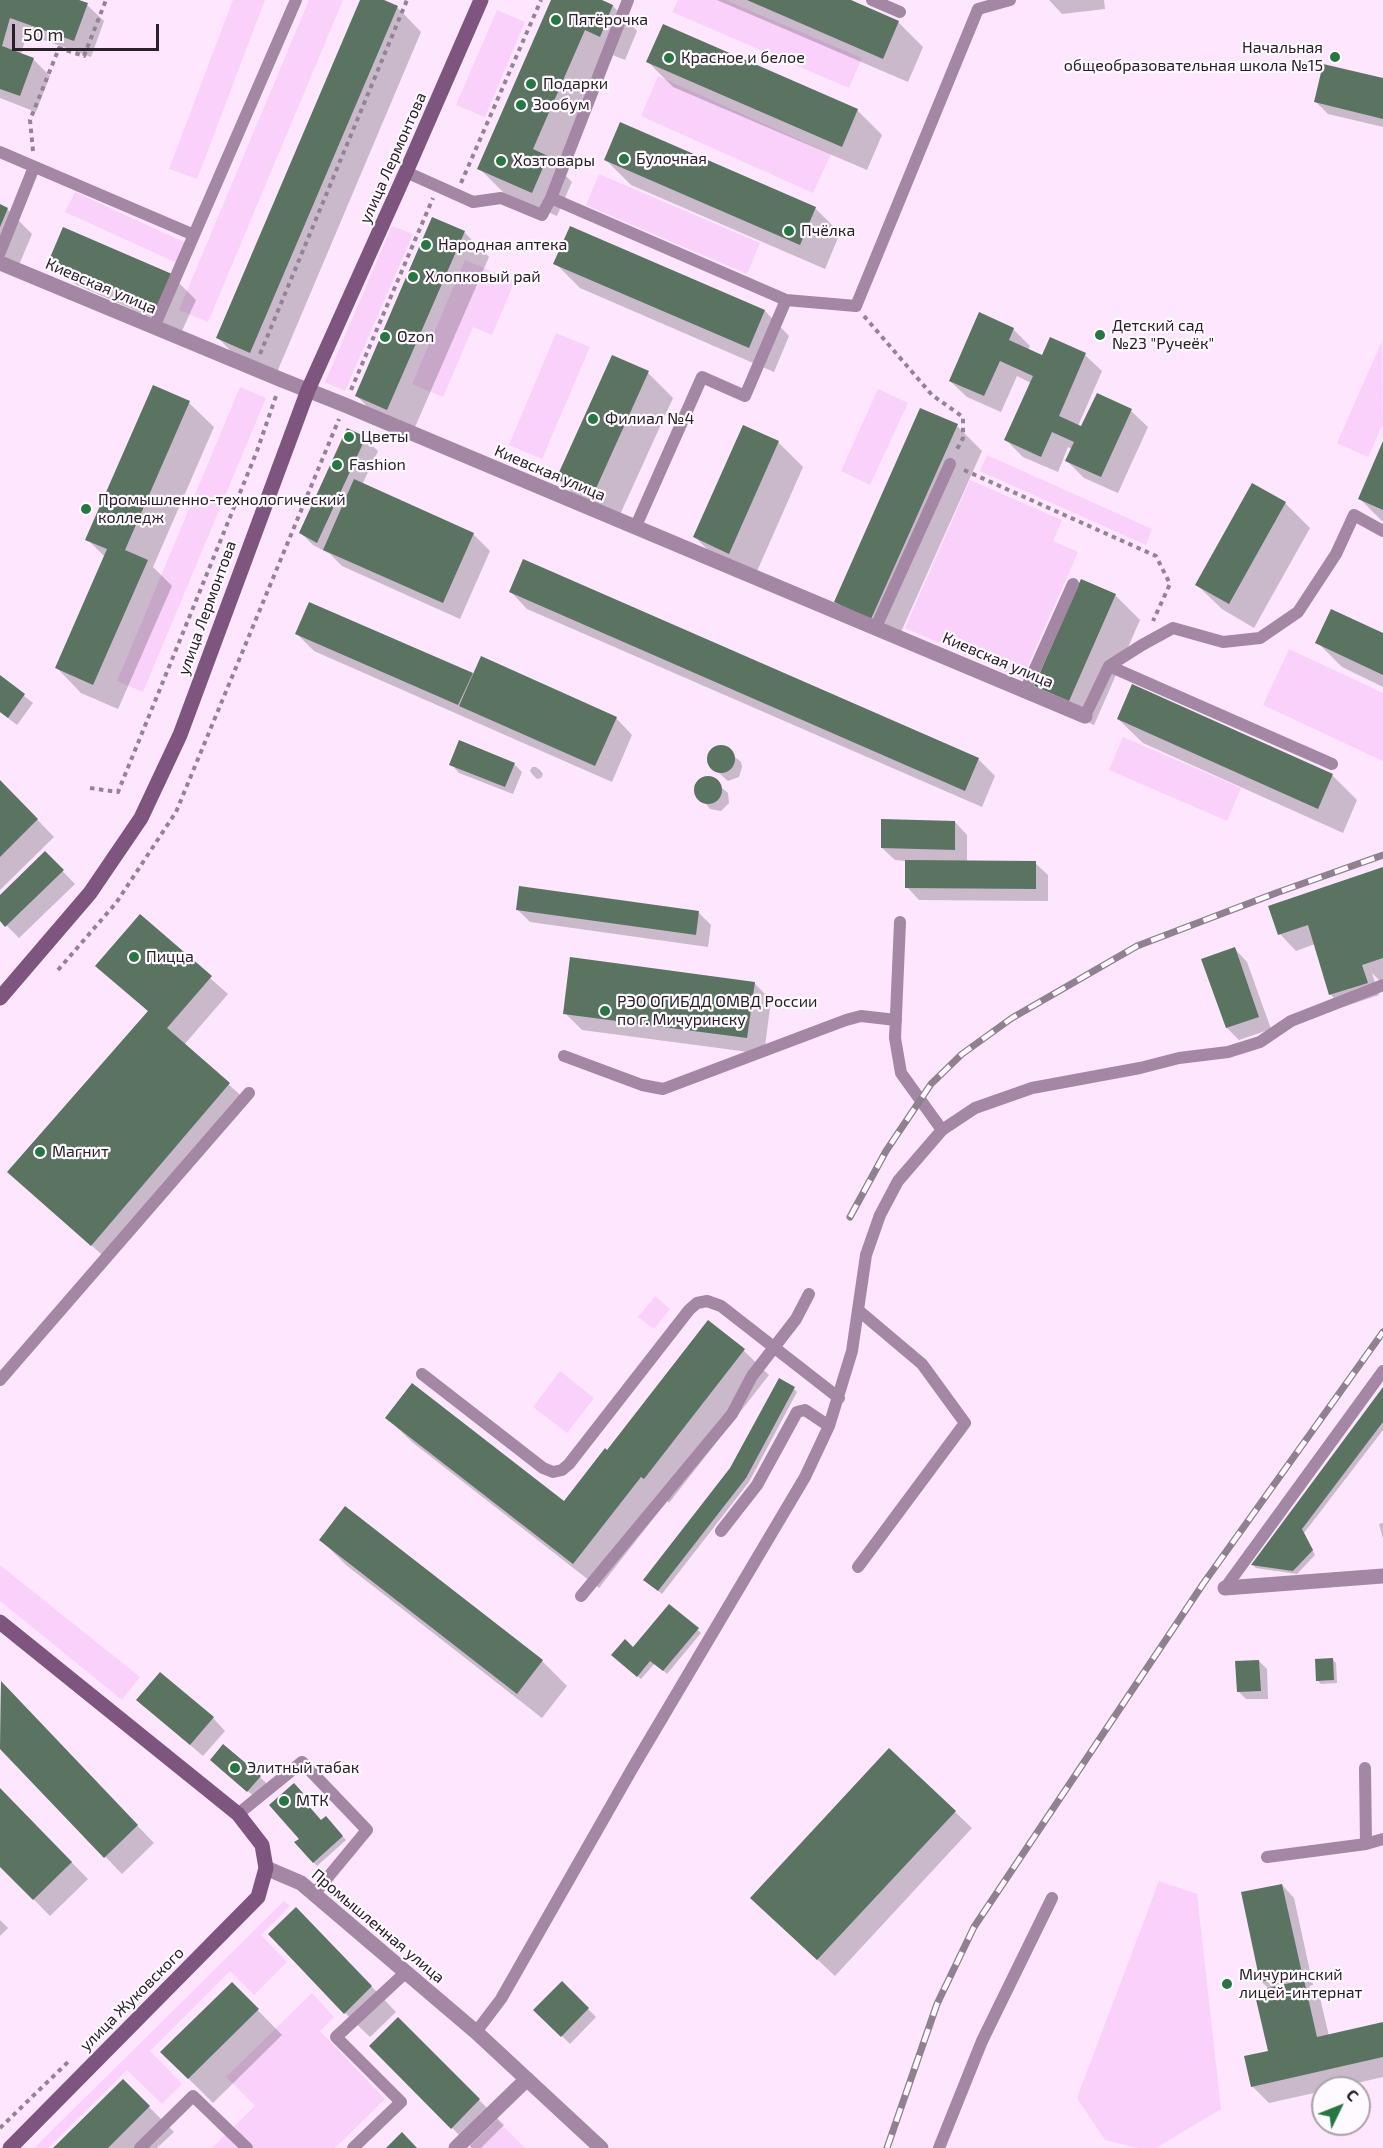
<!DOCTYPE html>
<meta charset="utf-8">
<style>
body{margin:0}
#map{position:relative;width:1383px;height:2148px;overflow:hidden;background:#fde6fe;font-family:"Exo 2",sans-serif}
canvas{display:block}
.north{position:absolute;left:1311px;top:2076px;width:60px;height:60px;box-sizing:border-box;background:#fffaff;border:2px solid #a9a3a9;border-radius:50%;rotate:47deg;font-size:16px;font-weight:700;line-height:24px;text-align:center;color:#292029}
.north::after{content:'';display:block;margin:auto;width:21px;height:27px;background:#297645;clip-path:polygon(50% 0,100% 100%,50% 72%,0 100%)}
.scale{position:absolute;left:12px;top:24px;width:147px;height:27px;box-sizing:border-box;border:3px solid #292029;border-top:0;padding-left:8px;font-size:18px;line-height:21px;white-space:nowrap;color:#292029;-webkit-text-stroke:4px #fffaff;paint-order:stroke}
</style>
<div id="map">
<canvas width="1383" height="2148"></canvas>
<div class="north">С</div>
<div class="scale">50 m</div>
</div>
<script>
const context = document.querySelector('canvas').getContext('2d');
context.lineJoin = 'round';
function fill(path, color) { context.fillStyle = color; context.fill(path, 'evenodd'); }
const poly = rows => new Path2D(rows.map(r => 'M' + r).join(''));
function strokePath(path, color, width, dash) { context.strokeStyle = color; context.lineWidth = width; context.lineCap = dash ? 'butt' : 'round'; context.setLineDash(dash || []); context.stroke(path); }
function drawText(font, color, halo, rows, align = 'center') {
  context.font = font + ' "Exo 2",sans-serif'; context.lineWidth = 4.5; context.setLineDash([]); context.textBaseline = 'middle'; context.strokeStyle = halo; context.fillStyle = color; for (const [text, x, y, turn = 0] of rows) {
    context.save(); context.translate(x, y); context.rotate((+turn || 0) * Math.PI / 180); context.textAlign = isNaN(turn) ? turn : align; if (halo) context.strokeText(text, 0, 0); context.fillText(text, 0, 0); context.restore();
  }
}
const green = poly([
 [233,0,265,0,197,179,169,169],
 [309,0,343,0,208,322,179,310],
 [678,0,725,0,862,58,849,88,672,12],
 [497,10,525,22,485,117,456,105],
 [658,76,831,154,813,193,641,116],
 [599,174,760,243,747,274,586,205],
 [75,192,186,243,177,263,65,212],
 [392,226,413,234,345,391,325,382],
 [465,260,515,281,492,335,473,327,443,397,412,384],
 [556,333,590,347,542,459,509,445],
 [1382,341,1383,424,1368,457,1337,443],
 [240,387,266,398,143,692,117,681],
 [878,389,908,403,870,485,841,471],
 [987,455,1152,529,1146,545,980,471],
 [970,480,1062,520,1053,541,1078,552,1022,679,905,628],
 [1289,649,1383,693,1383,761,1263,705],
 [1123,737,1241,788,1227,821,1109,770],
 [655,1296,670,1309,654,1329,638,1317],
 [560,1371,594,1398,567,1433,533,1407],
 [0,1565,140,1677,122,1700,0,1601],
 [1159,1881,1197,1894,1221,2109,1156,2148,1138,2148,1105,2140,1077,2098],
 [284,1901,290,1906,261,1935,287,1962,254,1995,230,1971,150,2051,182,2084,162,2104,127,2070,48,2148,34,2148],
 [312,1993,334,2017,320,2031,385,2099,335,2148,212,2148,255,2106,226,2077],
 [497,2120,525,2148,468,2148]
]);
const shadow = poly([
 [0,0,80,0,79,2,87,5,104,21,91,57,27,34,21,54,33,59,50,76,36,112,0,98],
 [362,0,381,0,397,7,421,32,275,377,243,363,218,338],
 [552,0,598,0,613,6,637,31,625,60,610,54,559,169,572,182,557,216,504,193,479,168],
 [717,0,847,0,898,22,923,47,908,82],
 [1049,0,1104,0,1105,9,1062,14],
 [648,62,857,110,882,135,867,170,673,87],
 [1383,80,1383,127,1328,114,1316,102],
 [606,160,815,208,840,233,825,269,631,185],
 [0,206,7,209,32,234,19,265,0,257],
 [570,228,765,311,789,336,774,372,580,288,555,263],
 [464,232,489,257,412,434,381,421,357,396],
 [50,260,171,275,196,300,182,331,75,284],
 [1013,329,1030,346,1028,350,1043,357,1050,339,1085,355,1102,371,1078,426,1082,428,1131,411,1148,427,1118,493,1084,478,1067,461,1072,449,1068,447,1058,472,1023,457,1006,440,1031,383,1017,376,1001,412,967,397,950,381],
 [613,357,648,373,673,398,618,519,583,503,558,479],
 [189,403,214,427,153,567,172,586,118,709,81,693,57,668,105,557,87,539],
 [957,426,982,451,896,643,860,627,835,602],
 [744,427,778,442,803,467,754,578,720,562,695,537],
 [348,430,365,439,378,451,362,485,473,534,490,551,460,619,342,566,330,554,313,545,301,533],
 [1383,445,1383,522,1360,499],
 [1285,503,1310,528,1254,628,1222,609,1197,585],
 [524,561,978,759,995,776,982,807,527,609,511,592],
 [1115,595,1140,620,1094,725,1060,710,1035,686],
 [310,604,474,675,616,718,632,735,612,782,314,651,297,634],
 [1383,635,1383,687,1342,667,1317,642],
 [0,677,33,703,17,725,0,712],
 [1133,686,1333,776,1357,800,1343,833,1143,743,1118,719],
 [723,747,741,762,742,767,739,777,728,781,711,766,710,755,712,750],
 [451,764,514,764,522,772,513,794,459,773],
 [532,767,536,767,540,770,543,774,541,778,537,779,533,775,530,771],
 [710,778,728,793,729,803,721,811,710,809,696,791,700,781],
 [0,781,54,837,0,890],
 [955,822,967,835,967,862,1035,863,1048,875,1048,901,919,900,907,887,907,861,895,860,882,848],
 [45,853,75,884,19,938,0,919,0,897],
 [1383,868,1383,980,1380,981,1372,973,1379,995,1343,1007,1331,995,1315,944,1296,951,1280,934],
 [518,910,698,912,711,925,708,947,530,922],
 [140,916,228,994,184,1045,246,1100,109,1261,9,1172,149,1012,97,965],
 [1235,949,1247,962,1271,1029,1239,1040,1227,1028],
 [754,983,771,1000,764,1054,582,1030,565,1013],
 [708,1323,744,1351,769,1375,669,1503,667,1501,599,1588,412,1442,387,1418,564,1504,607,1452],
 [794,1389,797,1392,749,1482,662,1594,649,1583],
 [1383,1389,1383,1430,1304,1533,1315,1555,1297,1574,1256,1568,1253,1565],
 [346,1508,542,1661,567,1686,542,1718,346,1565,321,1540],
 [1383,1523,1383,1539,1379,1524],
 [698,1630,701,1633,667,1674,655,1663,641,1679,617,1659,634,1649],
 [1332,1659,1336,1663,1337,1683,1321,1684,1317,1680],
 [1259,1661,1267,1669,1268,1699,1246,1699,1238,1691],
 [1,1684,154,1843,122,1874,0,1747],
 [138,1700,213,1718,225,1731,203,1756],
 [889,1750,972,1828,835,1976,769,1914],
 [220,1768,260,1777,268,1785,256,1798],
 [0,1790,88,1879,50,1916,0,1865],
 [302,1793,310,1802,307,1805,321,1822,326,1818,346,1840,317,1866,296,1843,301,1839,271,1805],
 [1282,1885,1294,1898,1313,1985,1309,1986,1320,1998,1329,2036,1383,2023,1383,2077,1335,2088,1323,2088,1323,2091,1269,2103,1252,2086,1269,2052,1269,1989,1261,1981],
 [0,1920,8,1928,0,1936],
 [321,1934,396,2012,370,2037,345,2013],
 [562,1983,596,2017,570,2044,536,2010],
 [232,1984,282,2035,213,2103,162,2052],
 [398,2019,504,2125,481,2148,472,2148,371,2046],
 [123,2081,174,2132,157,2148,55,2148]
]);
const building = poly([
 [0,0,79,0,88,3,74,41,10,18,2,46,34,58,20,96,0,89],
 [360,0,384,0,398,6,250,353,216,338],
 [551,0,602,0,613,5,600,37,585,30,533,149,548,156,532,193,477,169],
 [747,0,851,0,899,21,883,59],
 [663,24,858,109,842,147,646,62],
 [1323,64,1383,78,1383,119,1314,102],
 [620,122,816,207,800,245,604,160],
 [0,204,8,208,0,227],
 [432,217,465,231,387,410,355,396],
 [570,226,765,310,749,348,553,264],
 [63,227,172,274,157,308,49,260],
 [979,312,1014,328,1009,340,1042,355,1050,337,1086,353,1059,416,1081,426,1097,393,1132,409,1101,477,1065,461,1074,442,1052,432,1041,457,1004,440,1033,376,1000,361,984,396,949,381],
 [612,355,649,371,593,495,556,479],
 [153,385,190,401,125,550,148,560,93,685,55,668,107,549,85,540],
 [920,408,958,424,871,619,834,602],
 [743,425,779,441,729,554,693,537],
 [347,428,366,437,317,543,299,533],
 [1383,441,1383,510,1358,499],
 [354,479,474,533,443,603,323,550],
 [1252,483,1286,502,1229,604,1195,585],
 [523,559,979,758,965,791,509,592],
 [1081,579,1116,594,1069,701,1034,686],
 [309,602,473,673,458,705,295,634],
 [1331,609,1383,633,1383,675,1315,643],
 [481,656,617,717,595,766,459,706],
 [0,675,25,694,8,718,0,712],
 [1132,684,1333,774,1318,809,1117,719],
 [459,740,515,763,505,787,449,765],
 '707 759a14 14 0 1 1 28 0a14 14 0 1 1-28 0Z',
 '694 790a14 14 0 1 1 28 0a14 14 0 1 1-28 0Z',
 [0,780,38,819,0,857],
 [881,819,955,821,955,850,881,848],
 [45,851,64,870,5,927,0,921,0,895],
 [905,860,1036,861,1036,889,905,888],
 [1383,867,1383,958,1362,965,1368,983,1329,995,1308,925,1278,935,1268,906],
 [519,886,699,911,696,935,516,910],
 [140,914,212,976,167,1028,230,1083,91,1246,7,1172,148,1011,95,966],
 [1235,947,1259,1017,1226,1028,1201,959],
 [570,957,755,982,747,1038,563,1014],
 [708,1320,745,1349,644,1479,641,1477,573,1564,385,1418,412,1383,564,1501,605,1448,607,1450],
 [779,1378,795,1387,746,1478,658,1591,643,1580,730,1468],
 [1383,1387,1383,1422,1302,1529,1313,1550,1293,1571,1251,1565],
 [345,1506,543,1660,517,1694,319,1540],
 [669,1604,699,1628,663,1671,650,1661,637,1677,611,1655,625,1639,633,1647],
 [1333,1658,1334,1680,1316,1681,1315,1659],
 [1259,1660,1261,1691,1237,1692,1235,1661],
 [160,1672,214,1717,190,1745,136,1700],
 [1,1681,138,1825,104,1858,0,1749],
 [223,1744,261,1776,247,1792,210,1760],
 [889,1748,956,1811,817,1960,750,1898],
 [294,1783,303,1793,300,1796,321,1820,326,1816,343,1836,313,1863,294,1842,299,1839,269,1805],
 [0,1788,72,1862,33,1900,0,1867],
 [1282,1884,1302,1973,1260,1982,1241,1892],
 [296,1907,372,1986,344,2014,268,1934],
 [1304,1980,1317,2037,1383,2022,1383,2057,1251,2087,1244,2056,1268,2051,1254,1991],
 [562,1981,589,2008,561,2037,533,2010],
 [232,1982,259,2009,188,2079,160,2052],
 [398,2017,480,2099,451,2129,369,2046],
 [123,2079,150,2106,108,2148,53,2148],
 [402,2132,417,2148,386,2148]
]);
const path = poly([
 [33,151,30,120,59,48,84,56,106,0],
 [461,183,541,0],
 [864,316,932,395,963,417,963,438,956,451],
 [260,354,407,0],
 [351,390,433,198],
 [964,470,1156,556,1170,584,1153,621],
 [90,788,118,792,257,451,276,396],
 [58,970,116,903,176,812,339,419],
 [0,2128,68,2062]
]);
const lane = poly([
 [628,0,551,198,786,300,745,396,702,377,635,528],
 [872,0,900,12],
 [0,152,194,235],
 [406,172,473,202,501,198,542,215,551,198],
 [0,252,34,167],
 [786,300,856,306,978,9,1010,0],
 [154,327,296,0],
 [875,629,950,464],
 [1109,666,1332,764],
 [1025,691,1073,584],
 [1085,716,1109,666,1142,645,1173,628,1223,642,1260,638,1298,612,1336,554,1354,515,1383,531],
 [564,1056,642,1085,663,1089,846,1020,861,1016,896,1020],
 [942,1130,975,1108,1032,1088,1140,1068,1179,1058,1228,1052,1260,1042,1291,1021,1383,985],
 [858,1310,922,1364,965,1423,858,1567],
 [422,1374,543,1468,553,1472,562,1470,569,1464,689,1310,697,1303,707,1301,721,1306,839,1398],
 [0,1380,249,1093],
 [721,1531,757,1485,797,1412,805,1410,829,1426],
 [1225,1588,1383,1371],
 [581,1596,732,1414,752,1376,796,1319,809,1294],
 [1365,1768,1366,1844],
 [238,1814,302,1762,367,1830,314,1894],
 [1267,1857,1366,1844,1383,1839],
 [476,2032,501,1999,632,1769,805,1477,829,1426,852,1351,866,1255,880,1215,898,1181,942,1130,901,1073,895,1038,900,922],
 [140,2148,193,2096,247,2148],
 [353,2148,401,2102,336,2037,405,1973],
 [939,2148,982,2041,1052,1898]
]);
const street = poly([
 [0,263,282,380,345,405,1085,716],
 [1225,1588,1383,1576],
 [266,1868,301,1883,476,2032,601,2148],
 [456,2148,527,2079]
]);
const secondary = poly([
 [0,998,90,893,141,818,180,735,308,390,406,172,481,0],
 [0,1622,238,1814,262,1845,266,1868,258,1897,10,2148]
]);
const rail = poly([
 [850,1217,886,1151,931,1084,962,1054,1012,1018,1137,946,1276,893,1383,855],
 [887,2148,937,2004,974,1927,1203,1584,1383,1332]
]);
const markers = [
 [556,20,6,"#297645"],
 [1335,57,6,"#297645"],
 [669,58,6,"#297645"],
 [531,84,6,"#297645"],
 [521,105,6,"#297645"],
 [624,159,6,"#297645"],
 [501,161,6,"#297645"],
 [789,231,6,"#297645"],
 [426,245,6,"#297645"],
 [413,277,6,"#297645"],
 [1100,335,6,"#297645"],
 [385,337,6,"#297645"],
 [593,419,6,"#297645"],
 [349,437,6,"#297645"],
 [337,465,6,"#297645"],
 [86,509,6,"#297645"],
 [134,957,6,"#297645"],
 [605,1011,6,"#297645"],
 [40,1152,6,"#297645"],
 [235,1768,6,"#297645"],
 [284,1801,6,"#297645"],
 [1227,1984,6,"#297645"]
];
const poiNames = [
 ["Пятёрочка",568,20],
 ["Начальная",1323,48,"right"],
 ["общеобразовательная школа №15",1323,66,"right"],
 ["Красное и белое",681,58],
 ["Подарки",543,84],
 ["Зообум",533,105],
 ["Булочная",636,159],
 ["Хозтовары",513,161],
 ["Пчёлка",801,231],
 ["Народная аптека",438,245],
 ["Хлопковый рай",425,277],
 ["Детский сад",1112,326],
 ["№23 \"Ручеёк\"",1112,344],
 ["Ozon",397,337],
 ["Филиал №4",605,419],
 ["Цветы",361,437],
 ["Fashion",349,465],
 ["Промышленно-технологический",98,500],
 ["колледж",98,518],
 ["Пицца",146,957],
 ["РЭО ОГИБДД ОМВД России",617,1002],
 ["по г. Мичуринску",617,1020],
 ["Магнит",52,1152],
 ["Элитный табак",247,1768],
 ["МТК",296,1801],
 ["Мичуринский",1239,1975],
 ["лицей-интернат",1239,1993]
];
const streetNames = [
 ["улица Лермонтова",393,158,-66],
 ["Киевская улица",101,286,23],
 ["Киевская улица",550,473,23],
 ["улица Лермонтова",207,608,-70],
 ["Киевская улица",998,660,23],
 ["Промышленная улица",378,1926,40],
 ["улица Жуковского",132,1999,-45]
];
fill(green, '#f9d1fb');
fill(shadow, '#0003');
fill(building, '#5b7461');
strokePath(path, '#938394', 4, [4.5, 4.5]);
strokePath(lane, '#a387a4', 12);
strokePath(street, '#a387a4', 15);
strokePath(secondary, '#7d557f', 15);
strokePath(rail, '#908191', 7);
strokePath(rail, '#fffaff', 4.5, [14]);
for (const [x, y, r, color] of markers) { const dot = new Path2D(); dot.arc(x, y, r, 0, 2 * Math.PI); context.fillStyle = color; context.fill(dot); strokePath(dot, '#fffaff', 2); }
drawText('16px', '#292029', '#fffaff', poiNames, 'left');
drawText('16px', '#292029', '#fffaff', streetNames);
</script>
